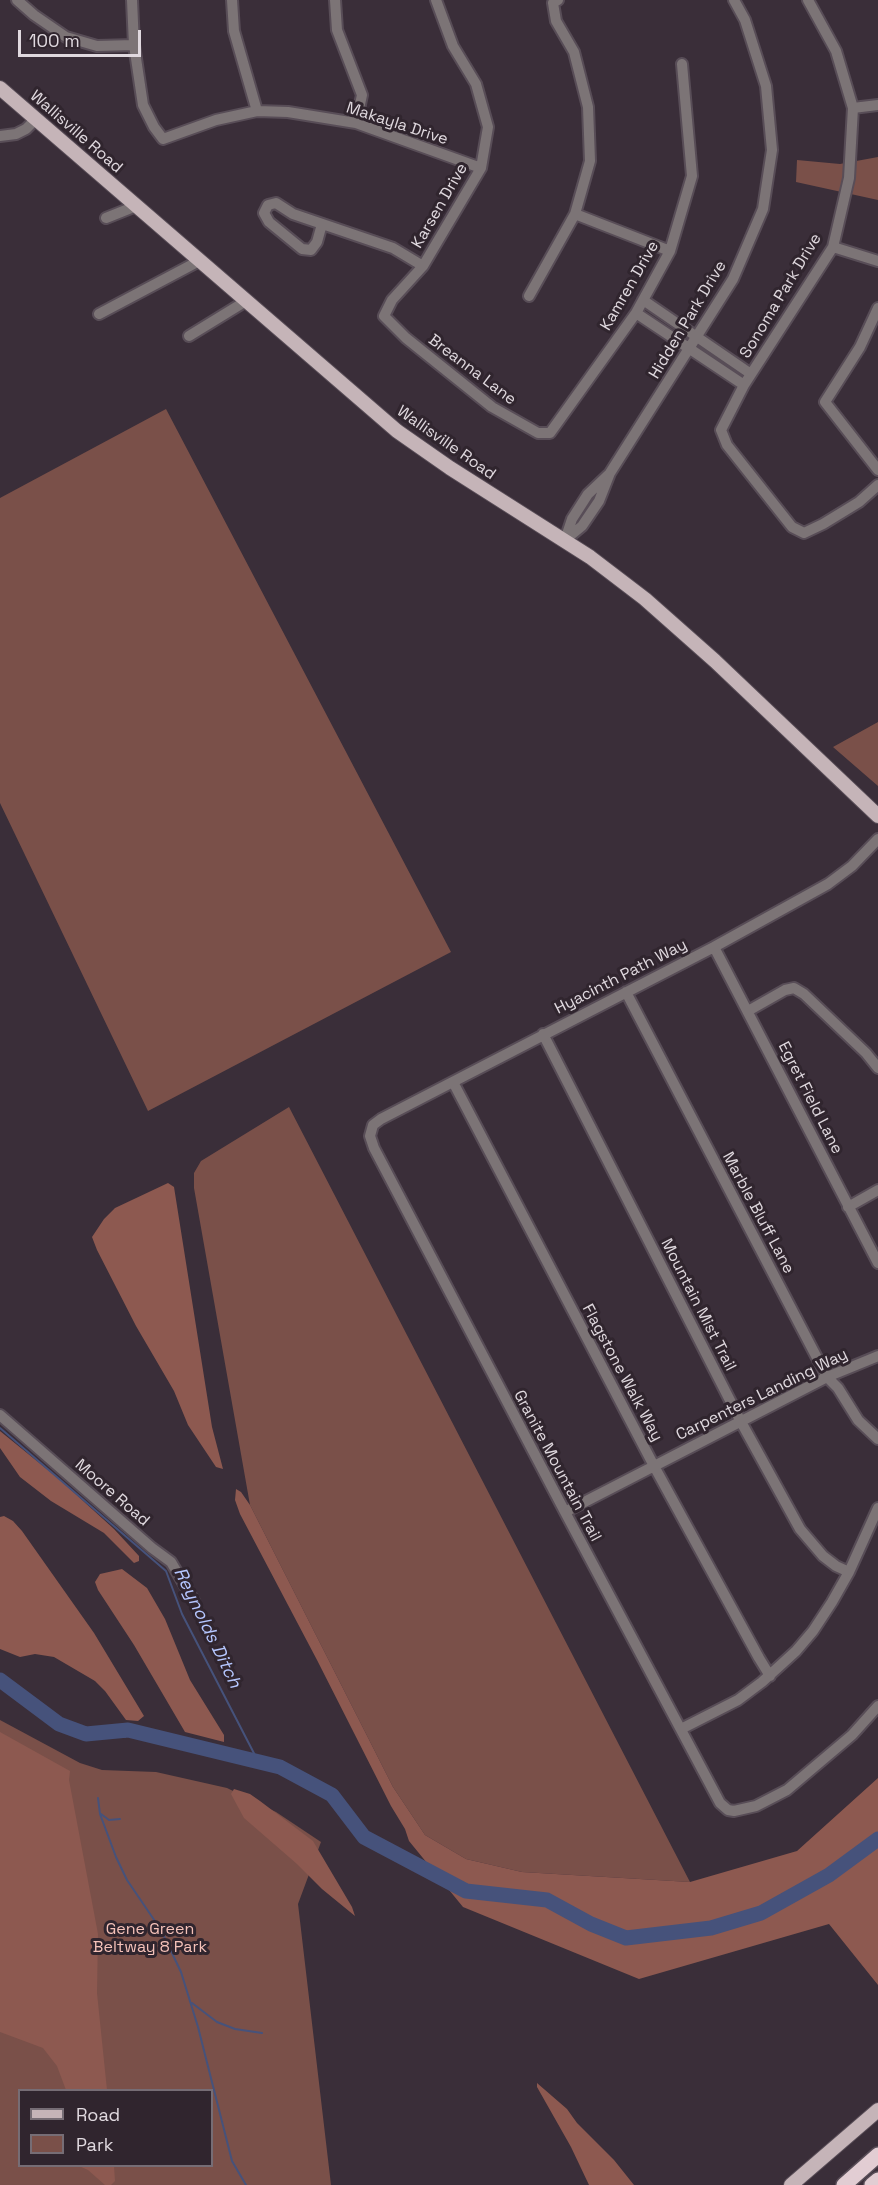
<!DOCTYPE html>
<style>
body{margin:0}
#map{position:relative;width:878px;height:2185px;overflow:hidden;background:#3a2e39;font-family:"Space Grotesk",sans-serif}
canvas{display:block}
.legend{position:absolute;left:18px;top:2089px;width:195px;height:78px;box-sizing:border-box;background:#30252e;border:2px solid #766d75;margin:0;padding:8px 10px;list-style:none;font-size:18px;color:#e0d9df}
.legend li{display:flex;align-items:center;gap:12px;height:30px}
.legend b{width:30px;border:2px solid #766d75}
.scale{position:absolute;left:18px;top:30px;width:123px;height:27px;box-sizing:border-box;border:3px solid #e0d9df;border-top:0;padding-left:8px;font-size:18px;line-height:21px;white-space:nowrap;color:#e0d9df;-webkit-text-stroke:4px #30252e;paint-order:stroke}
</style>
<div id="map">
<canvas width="878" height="2185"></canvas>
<ul class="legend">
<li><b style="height:8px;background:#c5b4b8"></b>Road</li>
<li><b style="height:16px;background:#7a5049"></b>Park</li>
</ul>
<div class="scale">100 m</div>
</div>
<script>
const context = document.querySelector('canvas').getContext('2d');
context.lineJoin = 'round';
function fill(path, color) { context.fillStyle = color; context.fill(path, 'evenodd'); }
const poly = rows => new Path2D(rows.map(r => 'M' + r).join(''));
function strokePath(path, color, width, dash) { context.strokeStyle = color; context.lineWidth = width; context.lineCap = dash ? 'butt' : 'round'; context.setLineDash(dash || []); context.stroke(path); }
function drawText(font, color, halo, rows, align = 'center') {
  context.font = font + ' "Space Grotesk",sans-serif'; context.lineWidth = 6; context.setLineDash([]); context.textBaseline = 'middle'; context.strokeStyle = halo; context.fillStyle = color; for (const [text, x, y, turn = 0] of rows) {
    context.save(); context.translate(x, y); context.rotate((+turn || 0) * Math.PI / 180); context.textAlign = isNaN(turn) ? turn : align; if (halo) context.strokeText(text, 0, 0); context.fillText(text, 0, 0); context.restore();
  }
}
const green = poly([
 [878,157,878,200,796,182,797,160,840,164],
 [166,409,451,952,148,1111,0,803,0,498],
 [878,722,878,786,833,747],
 [289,1107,690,1882,522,1872,466,1859,425,1835,393,1787,250,1505,194,1188,194,1173,201,1161],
 [0,1720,80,1763,102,1770,156,1772,227,1788,276,1812,321,1842,298,1904,331,2185,0,2185],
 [20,2090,212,2090,212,2166,20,2166]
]);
const forest = poly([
 [168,1183,174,1187,212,1427,223,1469,216,1467,188,1425,174,1391,136,1326,97,1250,92,1237,104,1219,115,1208],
 [0,1431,59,1479,114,1529,139,1556,139,1561,134,1563,104,1533,51,1501,20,1477,0,1448],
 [236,1489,241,1492,250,1505,393,1787,425,1835,466,1859,522,1872,690,1882,797,1851,878,1778,878,1985,829,1924,639,1979,463,1907,409,1841,405,1829,391,1806,317,1660,240,1514,235,1500],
 [4,1516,13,1521,22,1531,94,1633,144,1716,138,1721,126,1720,105,1691,95,1681,54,1657,35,1654,20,1657,0,1649,0,1517],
 [122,1569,147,1588,165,1619,190,1680,224,1735,224,1742,185,1732,134,1645,98,1590,95,1582,100,1574],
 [0,1732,70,1771,69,1780,98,1934,97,1993,107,2090,66,2090,57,2066,43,2048,0,2032],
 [234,1789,250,1794,260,1801,313,1841,352,1907,355,1916,322,1889,297,1864,244,1818,231,1794],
 [537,2083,567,2109,577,2123,614,2160,634,2185,589,2185,571,2147,537,2087],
 [79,2166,114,2166,115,2181,111,2185,105,2185,88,2170]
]);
const stream = poly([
 [0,1428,166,1571,182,1614,259,1763],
 [125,1737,128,1730],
 [98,1798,100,1814,116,1857,127,1880,161,1930,181,1972,198,2027,232,2161,246,2185],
 [101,1814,109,1820,120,1819],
 [192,2003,217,2022,235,2029,262,2033]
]);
const river = poly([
 [0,1680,59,1724,86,1734,128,1730,280,1767,332,1795,364,1837,466,1891,547,1900,591,1924,626,1938,711,1928,761,1913,829,1875,878,1839]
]);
const minor = poly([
 [17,0,34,15,66,37,97,46,134,45],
 [132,0,134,45,143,105,154,127,163,139,216,120,257,111,288,112,356,123,481,168],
 [232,0,234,31,257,111],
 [335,0,337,30,362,95,356,123],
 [436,0,453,46,476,84,488,127,481,168,423,266,392,300,384,316,406,338,492,407,538,433,550,433,636,313,670,251,692,176,682,64],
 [808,0,836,51,853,108,849,178,833,247,744,385,721,430,727,445,792,527,804,533,823,524,859,502,878,485],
 [853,108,878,105],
 [0,136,16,134,26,129,36,119],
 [575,214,670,251],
 [106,218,136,206],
 [322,224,317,242,311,250,302,249,269,222,264,213,268,205,276,203,293,214,393,248,423,266],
 [833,247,878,261],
 [529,296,575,214,590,161,588,107,574,52,556,21,553,3,558,0],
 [643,300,751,374],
 [878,308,860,347,825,402,878,470],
 [636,313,744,385],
 [99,314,199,261],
 [189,336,246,301],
 [565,540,582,526,599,501,610,473,733,279,763,209,772,150,766,86,745,20,734,0],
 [565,540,572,519,588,494,608,475],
 [878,839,852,866,828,884,714,947,381,1119,373,1125,370,1136,374,1148,565,1512,720,1803,728,1810,734,1811,756,1806,787,1790,852,1735,878,1706],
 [714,947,878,1263],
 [626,992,827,1377,838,1388,858,1420,878,1439],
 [748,1011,785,990,794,988,804,994,866,1053,878,1068],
 [543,1034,740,1420,800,1529,823,1556,836,1566,849,1572],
 [453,1082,654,1466,759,1658,770,1676],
 [848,1207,878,1190],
 [0,1415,152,1548,171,1562,194,1601],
 [565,1512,827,1377,878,1356],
 [681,1729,738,1700,762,1682,796,1651,813,1631,832,1602,849,1572,878,1508]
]);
const major = poly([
 [0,88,397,431,450,468,590,557,645,599,715,661,878,816],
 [791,2185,878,2110]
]);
const highway = poly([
 [844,2185,878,2155],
 [872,2185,878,2180]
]);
const streetNames = [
 ["Makayla Drive",397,124,18],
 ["Wallisville Road",76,132,41],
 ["Karsen Drive",440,206,-60],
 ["Kamren Drive",630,286,-60],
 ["Sonoma Park Drive",781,296,-59],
 ["Hidden Park Drive",688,320,-59],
 ["Breanna Lane",472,370,37],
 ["Wallisville Road",446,443,35],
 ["Hyacinth Path Way",621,977,-27],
 ["Egret Field Lane",810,1098,63],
 ["Marble Bluff Lane",758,1213,62],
 ["Mountain Mist Trail",698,1305,63],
 ["Flagstone Walk Way",622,1373,62],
 ["Carpenters Landing Way",762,1395,-26],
 ["Granite Mountain Trail",557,1466,62],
 ["Moore Road",112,1493,41]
];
const parkNames = [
 ["Gene Green",150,1930],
 ["Beltway 8 Park",150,1948]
];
const waterNames = [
 ["Reynolds Ditch",207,1628,64]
];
fill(green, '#7a5049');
fill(forest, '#8d5950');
strokePath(stream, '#46527b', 2);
strokePath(river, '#46527b', 15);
strokePath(minor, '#584d57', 14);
strokePath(major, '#584d57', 16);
strokePath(highway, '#584d57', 18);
strokePath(minor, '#7c7476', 10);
strokePath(major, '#c5b4b8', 14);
strokePath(highway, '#e2cdd3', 15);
drawText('16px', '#e0d9df', '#30252e', streetNames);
drawText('16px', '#f5c2b9', '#30252e', parkNames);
drawText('italic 18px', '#b5c6fe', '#30252e', waterNames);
</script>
